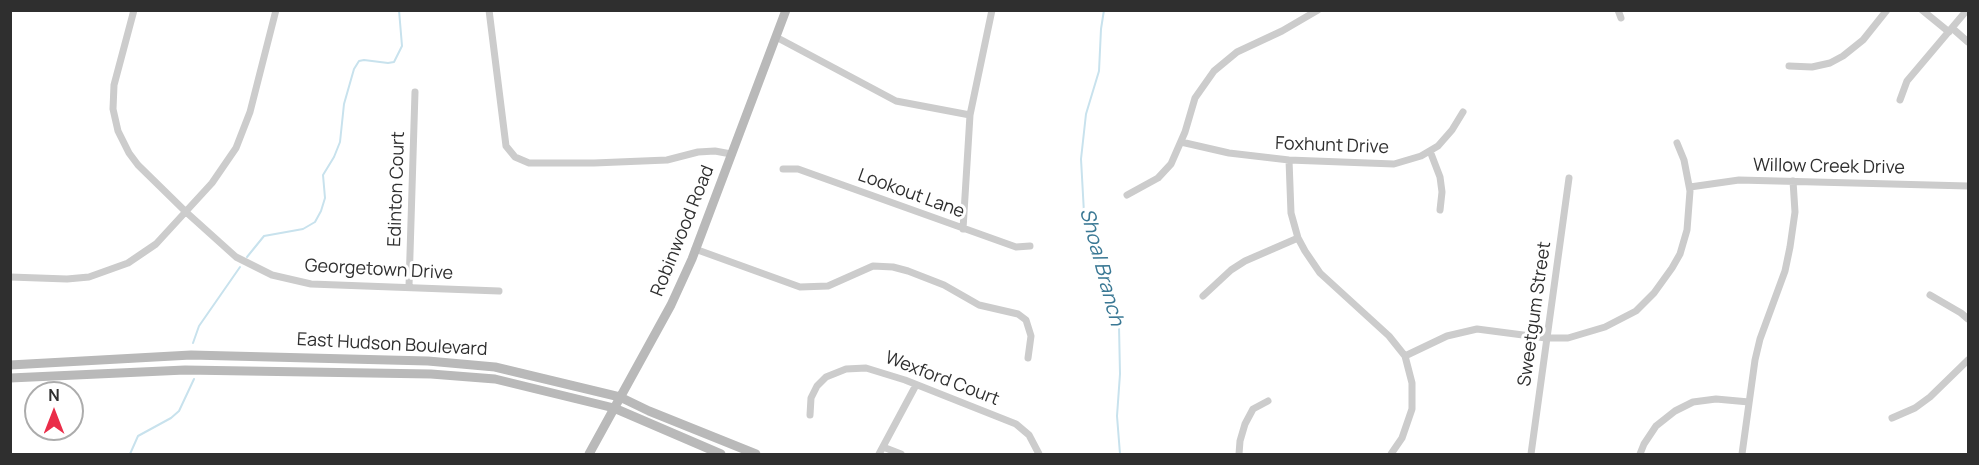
<!DOCTYPE html>
<style>
body{margin:0}
#map{position:relative;width:1979px;height:465px;overflow:hidden;background:#fff;font-family:Manrope,sans-serif}
canvas{display:block}
.frame{position:absolute;inset:0;border:12px solid #2f2f2f;pointer-events:none}
.north{position:absolute;left:24px;top:381px;width:60px;height:60px;box-sizing:border-box;background:#fff;border:2px solid #acacac;border-radius:50%;rotate:0deg;font-size:16px;font-weight:700;line-height:24px;text-align:center;color:#2f2f2f}
.north::after{content:'';display:block;margin:auto;width:21px;height:27px;background:#ea2d49;clip-path:polygon(50% 0,100% 100%,50% 72%,0 100%)}
</style>
<div id="map">
<canvas width="1979" height="465"></canvas>
<div class="frame"></div>
<div class="north">N</div>
</div>
<script>
const context = document.querySelector('canvas').getContext('2d');
context.lineJoin = 'round';
const poly = rows => new Path2D(rows.map(r => 'M' + r).join(''));
function strokePath(path, color, width, dash) { context.strokeStyle = color; context.lineWidth = width; context.lineCap = dash ? 'butt' : 'round'; context.setLineDash(dash || []); context.stroke(path); }
function drawText(font, color, halo, rows, align = 'center') {
  context.font = font + ' Manrope,sans-serif'; context.lineWidth = 6; context.setLineDash([]); context.textBaseline = 'middle'; context.strokeStyle = halo; context.fillStyle = color; for (const [text, x, y, turn = 0] of rows) {
    context.save(); context.translate(x, y); context.rotate((+turn || 0) * Math.PI / 180); context.textAlign = isNaN(turn) ? turn : align; if (halo) context.strokeText(text, 0, 0); context.fillText(text, 0, 0); context.restore();
  }
}
const stream = poly([
 [1104,10,1101,29,1099,71,1086,114,1081,159,1084,213,1119,326,1120,374,1117,416,1120,454],
 [247,257,264,236,303,229,315,222,321,211,325,198,323,175,334,157,340,142,344,104,354,69,359,61,364,60,388,63,394,62,402,46,399,10],
 [193,343,199,326,240,267],
 [130,454,138,436,171,418,179,411,194,379]
]);
const minor = poly([
 [134,10,114,85,113,109,118,131,129,153,138,165,186,212,236,257,272,275,311,284,499,291],
 [489,10,506,146,515,157,529,163,594,163,667,160,698,152,715,151,731,154],
 [1618,10,1621,18],
 [1922,10,1949,32],
 [1952,28,1968,42],
 [776,37,896,101,970,115],
 [1789,66,1812,67,1830,63,1843,56,1863,40,1887,10],
 [1900,100,1907,81,1967,10],
 [1181,142,1229,153,1289,160,1394,164,1421,156,1438,146,1452,130,1463,112],
 [1430,151,1440,177,1442,192,1440,210],
 [1289,160,1291,213,1298,238,1305,251,1320,273,1389,336,1405,356,1412,383,1412,409,1402,438,1391,454],
 [783,169,798,169,1016,247,1030,246],
 [1690,187,1739,180,1968,186],
 [1127,195,1158,178,1171,164,1185,132,1195,98,1214,71,1237,52,1282,31,1318,10],
 [963,229,970,115,992,10],
 [695,249,800,287,828,286,873,266,893,267,908,271,944,285,979,305,1018,314,1026,320,1031,336,1028,358],
 [10,277,67,279,89,277,128,263,156,244,212,183,236,148,250,112,276,10],
 [409,286,415,92],
 [1930,295,1961,313,1968,319],
 [1203,296,1231,270,1245,261,1298,238],
 [1405,356,1447,336,1477,329,1546,338,1568,338,1605,327,1636,311,1654,293,1672,268,1680,254,1687,230,1690,191,1684,160,1677,143],
 [810,415,811,398,817,386,826,377,846,369,866,368,905,380,1016,424,1029,435,1039,454],
 [1892,418,1915,408,1930,397,1968,360],
 [883,447,901,454],
 [879,454,916,385],
 [1239,454,1240,441,1245,424,1253,409,1268,401],
 [1531,454,1569,178],
 [1640,454,1644,444,1656,426,1675,411,1693,402,1716,399,1749,402],
 [1742,454,1755,360,1760,339,1785,271,1790,247,1795,212,1793,181]
]);
const secondary = poly([
 [10,365,191,355,428,361,495,367,620,397,649,411,756,454],
 [10,378,185,370,431,374,495,379,614,408,721,454],
 [589,454,671,305,692,259,786,10]
]);
const streetNames = [
 ["Foxhunt Drive",1332,146,2],
 ["Willow Creek Drive",1829,167,1],
 ["Edinton Court",397,189,-88],
 ["Lookout Lane",911,194,20],
 ["Robinwood Road",683,231,-68],
 ["Georgetown Drive",379,270,3],
 ["Sweetgum Street",1535,314,-82],
 ["East Hudson Boulevard",392,345,3],
 ["Wexford Court",942,379,21]
];
const waterNames = [
 ["Shoal Branch",1101,267,75]
];
strokePath(stream, '#c8e2ed', 2);
strokePath(minor, '#ccc', 7);
strokePath(secondary, '#b9b9b9', 9);
drawText('18px', '#2f2f2f', '#fff', streetNames);
drawText('italic 20px', '#3a7894', '#fff', waterNames);
</script>
